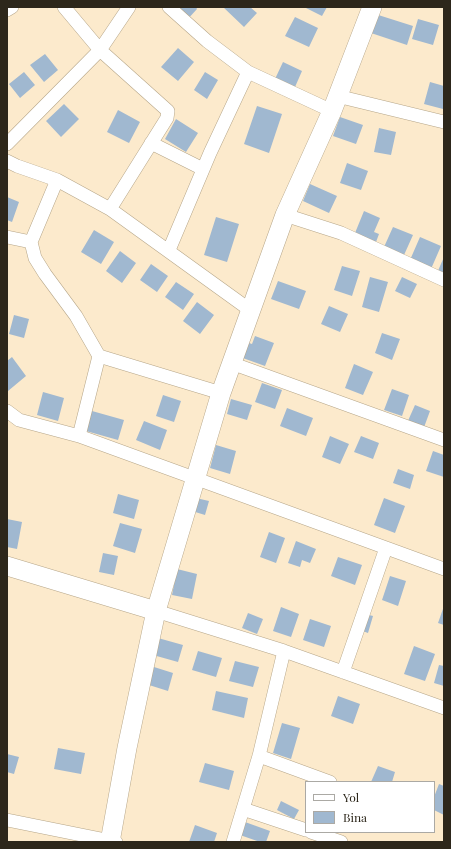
<!DOCTYPE html>
<style>
body{margin:0}
#map{position:relative;width:451px;height:849px;overflow:hidden;background:#fceacc;font-family:"Playfair Display",serif}
canvas{display:block}
.frame{position:absolute;inset:0;border:8px solid #2d271b;pointer-events:none}
.legend{position:absolute;left:305px;top:781px;width:130px;height:52px;box-sizing:border-box;background:#fff;border:1px solid #aba9a4;margin:0;padding:5px 7px;list-style:none;font-size:12px;color:#2d271b}
.legend li{display:flex;align-items:center;gap:8px;height:20px}
.legend b{width:20px;border:1px solid #aba9a4}
</style>
<div id="map">
<canvas width="451" height="849"></canvas>
<div class="frame"></div>
<ul class="legend">
<li><b style="height:5px;background:#fff"></b>Yol</li>
<li><b style="height:11px;background:#a0b8d0"></b>Bina</li>
</ul>
</div>
<script>
const context = document.querySelector('canvas').getContext('2d');
context.lineJoin = 'round';
function fill(path, color) { context.fillStyle = color; context.fill(path, 'evenodd'); }
const poly = rows => new Path2D(rows.map(r => 'M' + r).join(''));
function strokePath(path, color, width, dash) { context.strokeStyle = color; context.lineWidth = width; context.lineCap = dash ? 'butt' : 'round'; context.setLineDash(dash || []); context.stroke(path); }
const building = poly([
 [171,7,196,7,197,9,186,21],
 [223,7,250,7,257,13,244,27],
 [304,7,327,7,322,16],
 [372,13,413,26,407,45,365,31],
 [295,17,318,28,309,47,285,36],
 [418,19,439,25,433,45,412,39],
 [178,48,194,62,178,81,161,67],
 [45,54,58,70,44,82,30,65],
 [283,62,302,71,295,87,275,79],
 [24,72,35,85,20,98,9,84],
 [205,72,218,80,207,99,194,90],
 [430,82,444,86,443,109,424,104],
 [64,104,79,119,61,137,46,121],
 [257,106,282,114,269,153,244,144],
 [118,110,140,122,129,143,107,132],
 [340,117,363,125,356,144,333,136],
 [176,119,198,133,186,152,165,139],
 [379,128,396,132,391,155,374,152],
 [347,163,368,171,361,190,340,183],
 [310,184,337,196,329,213,303,201],
 [7,197,19,202,12,222,7,220],
 [364,211,380,218,374,232,379,234,376,242,355,233],
 [216,217,239,224,227,262,204,255],
 [393,227,413,235,404,255,384,247],
 [94,230,114,242,101,264,81,252],
 [420,237,441,246,431,269,410,260],
 [120,251,136,263,122,283,106,271],
 [444,257,444,276,437,273],
 [151,264,168,276,157,292,140,280],
 [342,266,360,271,352,296,334,290],
 [370,277,388,282,379,312,362,307],
 [402,277,417,284,410,298,395,291],
 [278,281,306,291,299,309,271,299],
 [176,282,194,294,183,310,165,297],
 [197,302,214,315,200,334,183,321],
 [329,306,348,314,340,332,321,324],
 [14,315,29,319,24,338,9,334],
 [382,333,400,339,392,360,375,353],
 [255,336,274,343,265,366,240,357,246,342,252,344],
 [12,357,26,376,8,391,7,361],
 [354,364,373,372,363,395,345,388],
 [262,383,282,390,275,409,255,402],
 [392,389,409,395,402,416,384,410],
 [43,392,64,398,58,421,37,415],
 [163,395,181,401,174,422,156,416],
 [231,399,252,405,247,420,227,414],
 [415,405,430,411,423,430,407,423],
 [287,408,313,418,306,436,280,426],
 [92,411,124,420,118,440,86,431],
 [144,421,167,430,160,450,136,440],
 [330,436,349,444,340,464,322,457],
 [361,436,379,443,373,459,354,452],
 [216,445,236,451,230,474,210,468],
 [433,451,444,455,444,477,426,471],
 [398,469,414,475,410,489,393,483],
 [118,494,139,500,134,519,113,513],
 [196,498,209,501,205,515,192,511],
 [384,498,405,506,395,533,374,525],
 [7,519,22,522,17,549,7,547],
 [120,523,142,529,135,553,113,546],
 [269,532,285,538,276,563,260,557],
 [296,541,316,549,310,563,302,560,300,567,288,563],
 [103,553,118,556,114,575,99,572],
 [338,557,362,565,355,585,331,576],
 [177,569,197,574,192,599,172,595],
 [390,576,406,581,398,606,382,600],
 [444,606,444,625,438,623],
 [281,607,299,614,291,637,273,631],
 [248,613,263,619,257,634,242,628],
 [365,614,373,616,368,633,360,630],
 [310,619,331,626,324,647,303,640],
 [158,638,183,645,178,662,153,655],
 [414,646,435,654,425,681,404,674],
 [198,651,222,658,216,677,192,670],
 [235,661,259,667,253,687,229,681],
 [439,665,444,666,444,686,434,683],
 [154,667,173,673,168,691,149,685],
 [216,691,248,698,244,718,212,710],
 [338,696,360,704,353,724,331,716],
 [282,723,300,728,291,759,273,753],
 [58,748,85,753,81,774,54,769],
 [7,754,19,757,14,774,7,772],
 [205,763,234,771,229,790,199,782],
 [378,766,395,772,392,782,371,782],
 [439,784,444,786,444,815,434,810,434,797],
 [281,801,299,810,294,819,277,810],
 [245,822,270,831,266,842,260,842,240,835],
 [195,825,217,833,214,842,189,842]
]);
const street = poly([
 [64,7,100,50,168,111,167,118,110,209],
 [169,7,207,41,248,72,332,111],
 [7,10,12,7],
 [337,96,444,122],
 [151,143,203,169],
 [7,144,100,50,129,7],
 [7,161,17,166,57,180,110,209,250,310],
 [57,180,31,242,35,258,45,274,76,316,99,356,221,393],
 [285,215,341,233,444,280],
 [7,237,31,242],
 [169,250,210,153,248,72],
 [231,363,444,440],
 [7,411,19,420,79,436,444,569],
 [79,436,99,356],
 [156,611,284,651,444,708],
 [343,672,386,548],
 [259,756,330,782],
 [243,809,306,830],
 [7,820,116,842],
 [311,832,341,842],
 [233,842,259,756,284,651]
]);
const secondary = poly([
 [7,566,156,611],
 [110,842,127,748,156,611,221,393,285,215,332,111,372,7]
]);
fill(building, '#a0b8d0');
strokePath(street, '#b6a689', 14);
strokePath(secondary, '#b6a689', 20);
strokePath(street, '#fff', 13);
strokePath(secondary, '#fff', 19);
</script>
